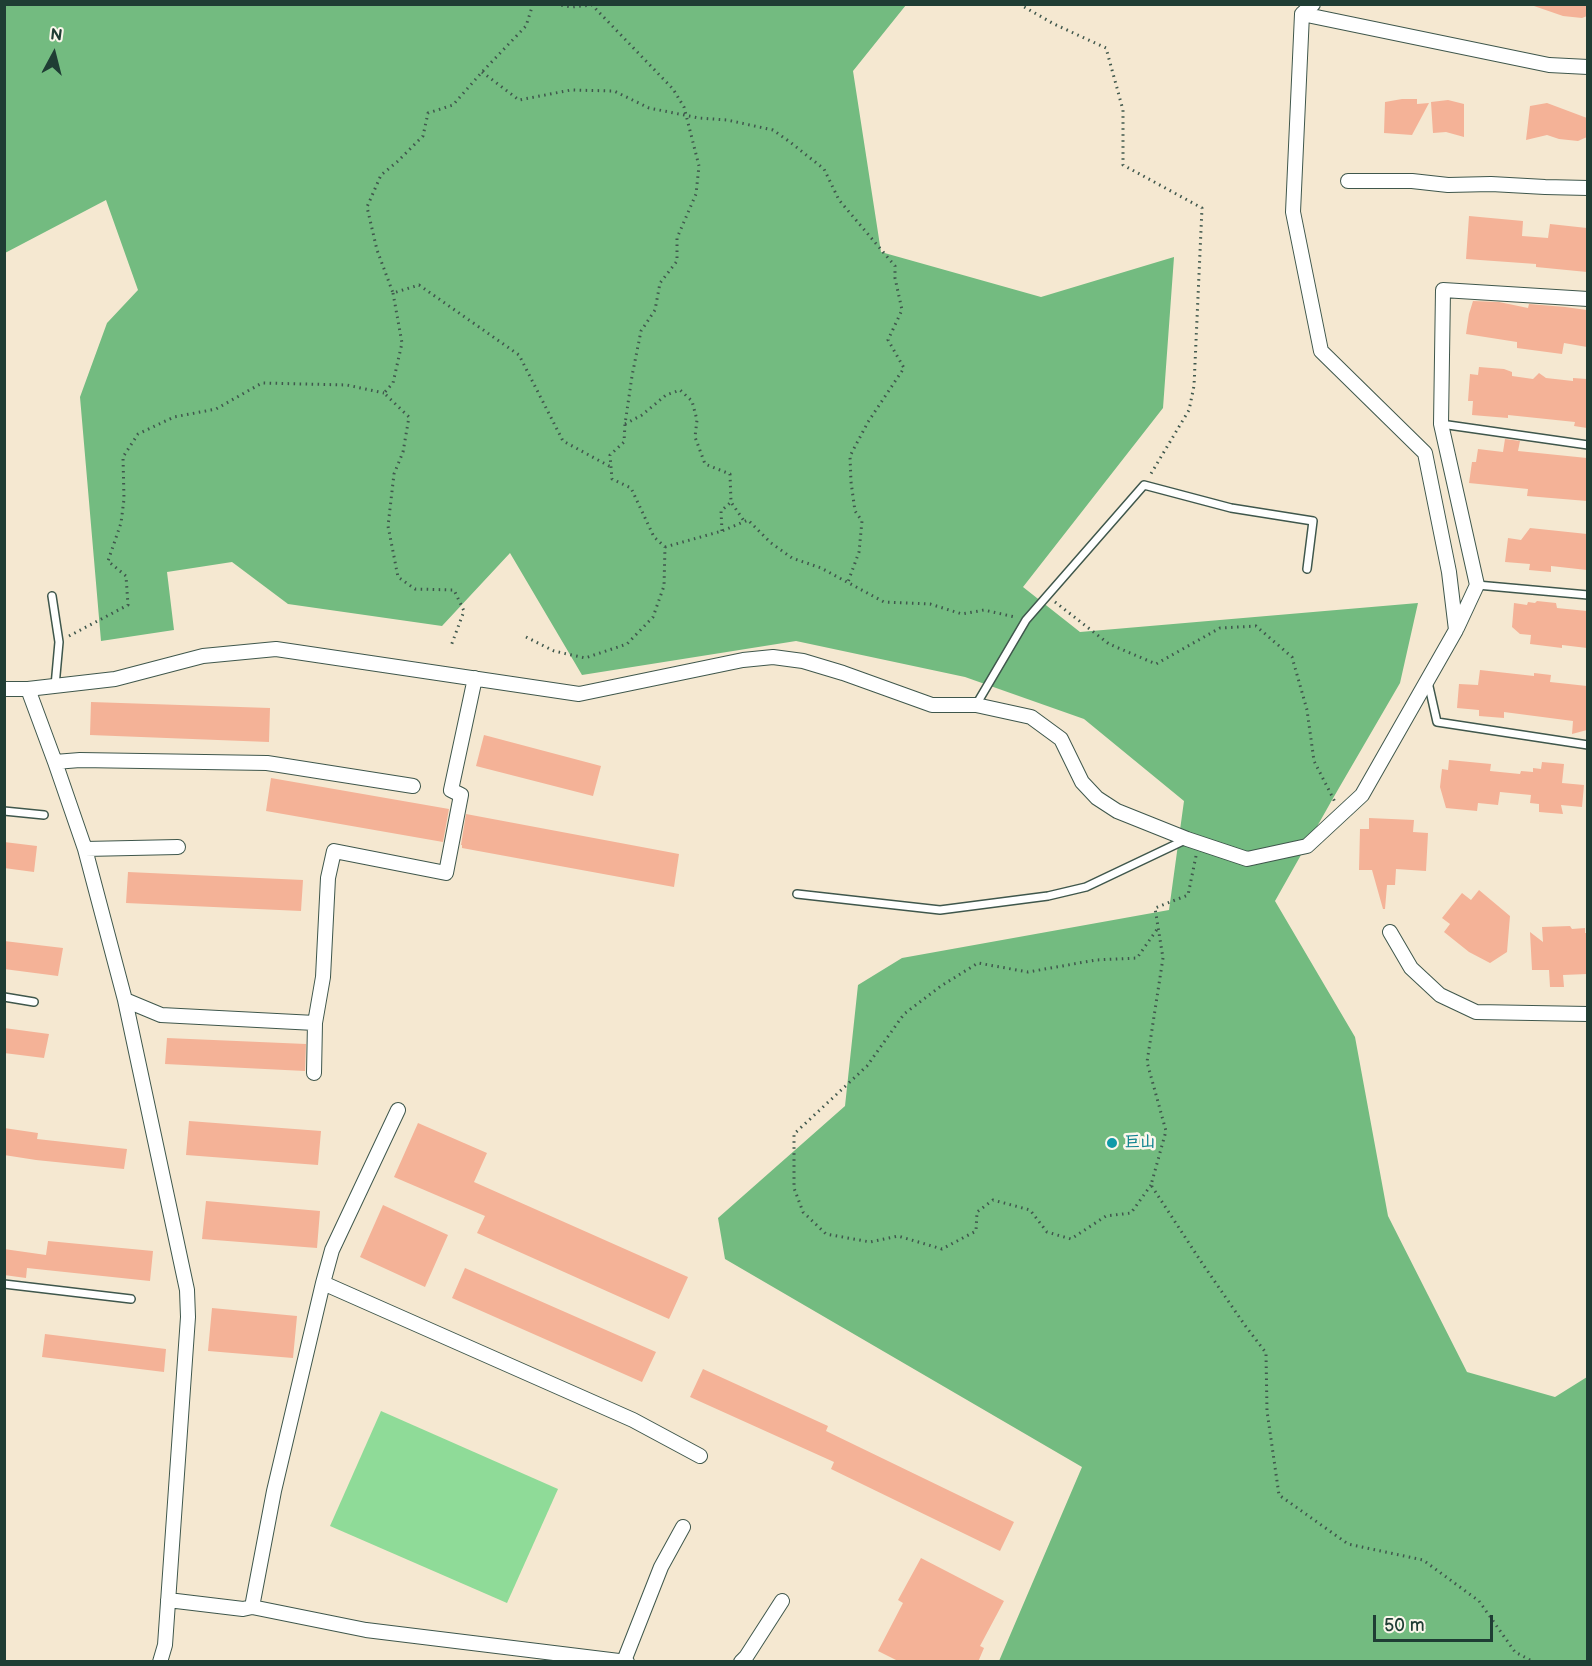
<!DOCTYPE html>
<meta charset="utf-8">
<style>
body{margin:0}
#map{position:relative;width:1592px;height:1666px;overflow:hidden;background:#f5e8d1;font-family:"Balsamiq Sans",sans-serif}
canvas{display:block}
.frame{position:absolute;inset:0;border:6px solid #1f3d34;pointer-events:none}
.north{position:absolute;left:24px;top:24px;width:60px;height:60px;-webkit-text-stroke:4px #fbf7ec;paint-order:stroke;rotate:7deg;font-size:16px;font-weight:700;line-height:24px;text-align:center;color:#1f3d34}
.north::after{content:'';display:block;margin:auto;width:21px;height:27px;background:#1f3d34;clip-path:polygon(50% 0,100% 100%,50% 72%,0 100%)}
.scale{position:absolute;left:1373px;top:1615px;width:120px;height:27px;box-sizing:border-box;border:3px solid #1f3d34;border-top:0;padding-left:8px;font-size:18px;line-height:21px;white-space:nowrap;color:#1f3d34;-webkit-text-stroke:4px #fbf7ec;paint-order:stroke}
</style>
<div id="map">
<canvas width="1592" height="1666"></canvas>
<div class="frame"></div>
<div class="north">N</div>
<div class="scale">50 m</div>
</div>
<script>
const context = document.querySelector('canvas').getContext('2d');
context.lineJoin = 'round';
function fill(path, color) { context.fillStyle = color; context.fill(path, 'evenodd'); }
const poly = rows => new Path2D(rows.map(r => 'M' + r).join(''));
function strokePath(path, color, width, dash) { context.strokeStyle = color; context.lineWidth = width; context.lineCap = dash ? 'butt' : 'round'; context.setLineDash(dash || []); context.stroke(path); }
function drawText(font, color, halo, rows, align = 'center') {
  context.font = font + ' "Balsamiq Sans","LXGW WenKai TC",sans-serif'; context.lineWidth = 5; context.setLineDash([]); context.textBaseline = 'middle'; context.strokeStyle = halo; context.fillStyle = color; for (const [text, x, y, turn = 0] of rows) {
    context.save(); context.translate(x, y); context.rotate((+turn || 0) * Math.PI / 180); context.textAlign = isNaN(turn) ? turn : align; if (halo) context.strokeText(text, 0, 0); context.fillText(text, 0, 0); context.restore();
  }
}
const green = poly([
 [381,1411,558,1489,507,1603,330,1526]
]);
const forest = poly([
 [5,5,906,5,853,71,881,252,1041,297,1174,257,1163,408,1023,587,1080,632,1418,603,1400,683,1332,800,1275,901,1355,1037,1388,1216,1467,1372,1555,1397,1587,1377,1587,1661,999,1661,1082,1467,725,1259,718,1218,845,1106,858,985,902,958,1169,910,1184,801,1084,719,965,677,796,641,582,675,510,553,442,626,288,604,232,562,167,572,174,630,101,641,80,397,107,323,138,290,106,200,5,253]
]);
const building = poly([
 [1534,4,1587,4,1587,16,1582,18,1563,16,1534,6],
 [1402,99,1417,99,1417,104,1429,103,1412,135,1384,133,1385,102],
 [1448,100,1464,104,1464,137,1446,132,1433,133,1431,102],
 [1547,103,1587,118,1587,137,1578,141,1559,139,1547,135,1526,140,1530,106],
 [1469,216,1523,221,1522,236,1548,238,1550,224,1587,228,1587,272,1536,267,1536,264,1466,259],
 [1473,301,1499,302,1528,308,1529,304,1565,307,1587,310,1587,347,1564,343,1562,354,1517,348,1517,342,1466,334,1469,314],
 [1479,367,1504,369,1512,372,1512,376,1533,379,1539,373,1546,378,1573,381,1573,378,1587,379,1587,428,1574,426,1575,422,1508,415,1508,418,1472,415,1473,401,1468,401,1470,374,1478,375],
 [1505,439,1520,441,1518,451,1587,458,1587,501,1527,496,1528,489,1469,483,1472,462,1476,462,1478,449,1503,452],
 [1530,528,1587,534,1587,570,1551,566,1551,572,1529,570,1530,564,1505,562,1508,538,1521,540],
 [1537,601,1556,603,1557,608,1587,611,1587,648,1562,645,1562,648,1530,644,1531,635,1520,634,1512,627,1514,603,1527,605,1528,602,1535,603],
 [1480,670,1534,676,1534,673,1551,675,1550,682,1587,686,1587,730,1572,734,1573,721,1504,712,1504,718,1479,716,1479,710,1457,708,1459,684,1478,685],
 [91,702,270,708,269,742,90,735],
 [484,735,601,766,593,796,476,766],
 [1449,760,1491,764,1490,771,1520,774,1521,771,1533,772,1533,768,1541,769,1542,762,1564,764,1562,783,1584,785,1582,807,1561,805,1563,814,1539,812,1539,804,1530,803,1531,795,1500,792,1498,805,1478,803,1477,811,1446,808,1440,787,1442,769,1448,770],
 [271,778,449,809,443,842,266,811],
 [466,814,679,854,674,887,462,848,462,845,461,845],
 [1369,818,1414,820,1413,832,1428,833,1426,871,1396,869,1395,885,1387,885,1385,909,1383,909,1372,870,1359,870,1360,829,1369,829],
 [4,842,37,846,34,872,4,868],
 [128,872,303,880,301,911,126,903],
 [1479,890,1510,916,1507,952,1490,963,1469,952,1444,932,1450,924,1442,918,1462,893,1471,900],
 [1570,926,1572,929,1585,928,1585,933,1587,933,1587,974,1563,975,1564,987,1550,987,1549,970,1532,970,1530,932,1543,942,1542,927],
 [4,941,63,948,58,976,4,969],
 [4,1028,49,1034,44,1058,4,1053],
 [167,1038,306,1044,305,1071,165,1064],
 [189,1121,321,1131,318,1165,186,1155],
 [418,1123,487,1153,474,1182,688,1277,669,1319,477,1233,485,1216,394,1177],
 [4,1128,38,1133,37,1139,127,1149,124,1169,36,1160,4,1155],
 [206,1201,320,1211,317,1248,202,1239],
 [383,1205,448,1235,425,1287,360,1257],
 [48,1241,153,1251,150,1281,27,1268,26,1278,4,1275,4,1249,46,1255],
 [465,1268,656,1352,642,1382,452,1298],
 [212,1308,297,1316,293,1358,208,1351],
 [45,1334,166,1349,164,1372,42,1357],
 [703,1369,828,1426,826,1431,1014,1522,1000,1551,831,1469,834,1462,690,1397],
 [921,1558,1004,1601,980,1646,984,1648,978,1662,900,1662,878,1651,903,1603,898,1600]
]);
const path = poly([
 [533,4,526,26,482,72,453,105,428,113,423,136,397,162,381,175,367,207,377,250,393,293,419,285,519,355,563,441,611,467],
 [1019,4,1054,24,1106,48,1123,110,1123,165,1202,208,1194,386,1189,410,1149,477],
 [482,72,519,100,571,90,614,91,649,108,699,118,727,120,773,130,790,142,824,169,839,200,895,266,895,278,902,310,888,340,904,368,868,422,850,456,851,482,855,511,862,521,859,552,848,582],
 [393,293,402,343,393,383,384,393,409,417,403,452,394,474,388,526,398,577,415,589,454,590,464,611,451,646],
 [625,424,642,415,666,395,680,390,692,401,697,420,695,437,705,464,730,474,731,502,744,521],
 [722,531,721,511,731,502],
 [665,547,722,531,748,520,771,543,792,558,821,568,884,602,930,604,962,614,984,610,1015,617],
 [1055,602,1109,644,1156,664,1220,628,1256,626,1292,657,1307,710,1314,761,1335,802],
 [69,636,128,605,126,576,108,561,121,523,124,499,123,457,138,434,174,417,216,409,262,383,347,385,384,393],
 [526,637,554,651,585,658,627,644,653,617,664,586,665,547,654,537,631,488,612,479,610,455,624,442,625,424,632,376,641,331,655,310,660,283,677,261,677,238,696,194,699,166,684,107,673,89,592,5,571,7,554,4],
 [1196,856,1188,895,1155,908,1163,958,1147,1062,1166,1131,1151,1185,1200,1260,1244,1324,1266,1353,1267,1411,1279,1495,1348,1544,1423,1560,1479,1601,1515,1652,1534,1662],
 [1151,1185,1131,1213,1106,1216,1071,1239,1047,1232,1030,1210,993,1200,977,1212,976,1231,942,1249,898,1236,870,1242,826,1234,803,1212,794,1188,794,1134,867,1066,904,1014,941,986,978,963,1028,972,1096,960,1137,958,1158,928]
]);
const lane = poly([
 [1441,424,1588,445],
 [1477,585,1588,595],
 [52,596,59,642,55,686],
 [1428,682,1437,722,1588,745],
 [976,705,1026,620,1144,485,1231,508,1313,521,1307,569],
 [4,811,44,815],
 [797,894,940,910,1048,896,1086,887,1185,840],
 [4,997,34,1002],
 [4,1284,131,1299]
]);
const street = poly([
 [1302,14,1549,65,1588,67],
 [1348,181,1412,181,1448,185,1491,184,1545,187,1588,188],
 [1457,628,1477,585,1441,424,1443,290,1588,299],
 [4,689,28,689,115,679,203,656,276,649,579,694,743,660,773,657,803,661,843,673,932,705,976,705,1031,717,1061,739,1082,782,1097,798,1117,811,1187,839,1247,859,1307,846,1362,795,1456,630,1449,572,1425,453,1321,351,1293,212,1302,14,1313,4],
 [28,689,55,762,85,849,125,1000,187,1290,188,1317,165,1645,160,1662],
 [55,762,80,760,267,763,413,786],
 [85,849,178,847],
 [1390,932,1411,968,1440,995,1476,1012,1588,1014],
 [125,1000,161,1015,315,1023],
 [314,1073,315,1023,323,977,328,878,334,851,446,873,461,795,451,790,475,678],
 [323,1283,633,1420,700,1456],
 [168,1600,243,1609,252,1607,366,1630,627,1662],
 [252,1607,274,1491,323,1283,332,1250,398,1110],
 [624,1661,661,1567,683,1527],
 [741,1662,746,1657,782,1601]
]);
const markers = [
 [1112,1143,6,"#0f9aa8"]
];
const cultureNames = [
 ["巨山",1124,1143]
];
fill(green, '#8fdb98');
fill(forest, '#73bb80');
fill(building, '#f4b297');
strokePath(lane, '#3f574c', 10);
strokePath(street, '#3f574c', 16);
strokePath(path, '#3f574c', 3, [1.5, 4.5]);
strokePath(lane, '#fff', 7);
strokePath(street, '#fff', 14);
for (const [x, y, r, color] of markers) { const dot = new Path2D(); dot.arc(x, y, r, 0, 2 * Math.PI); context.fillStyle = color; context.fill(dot); strokePath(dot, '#fbf7ec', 2); }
drawText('bold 16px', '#0d838f', '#fbf7ec', cultureNames, 'left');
</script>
